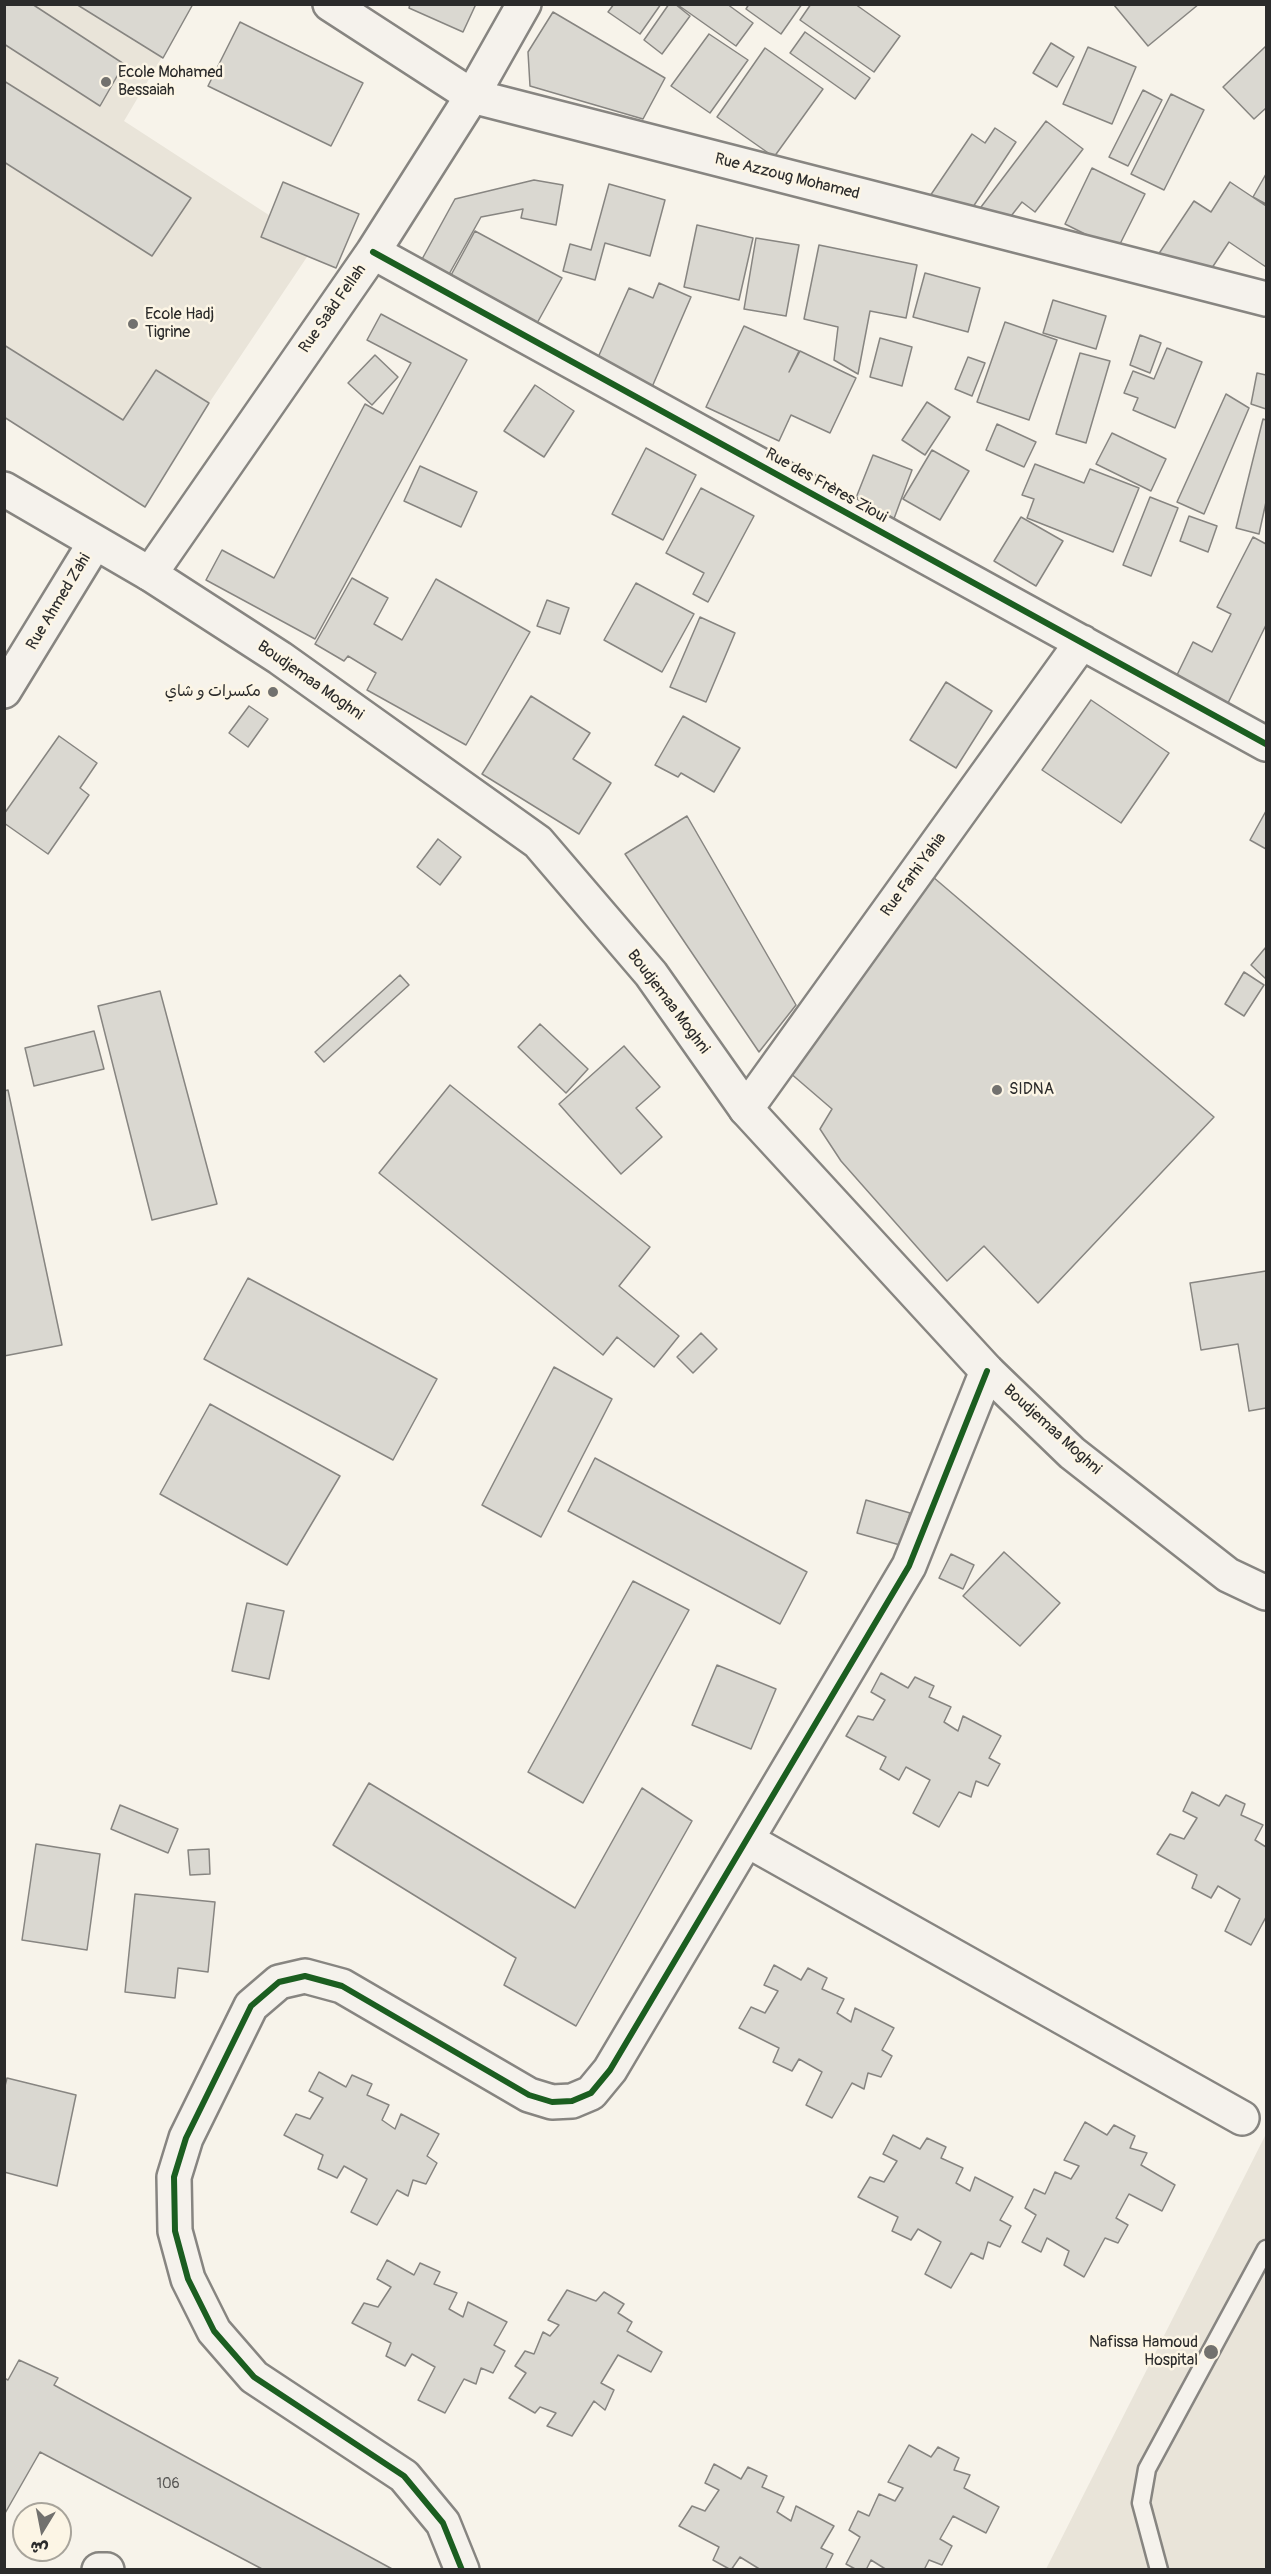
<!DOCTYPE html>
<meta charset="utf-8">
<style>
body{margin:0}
#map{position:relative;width:1271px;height:2574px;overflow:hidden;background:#f7f3ea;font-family:Pangolin,"Playpen Sans Arabic",sans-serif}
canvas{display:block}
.frame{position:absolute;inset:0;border:6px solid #2b2b2b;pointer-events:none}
.north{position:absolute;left:12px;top:2502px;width:60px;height:60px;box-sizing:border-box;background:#fcf5e5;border:2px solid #a8a49b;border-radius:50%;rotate:190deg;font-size:16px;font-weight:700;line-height:24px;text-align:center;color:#2b2b2b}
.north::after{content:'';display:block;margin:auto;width:21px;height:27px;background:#72716e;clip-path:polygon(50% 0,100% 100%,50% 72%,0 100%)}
</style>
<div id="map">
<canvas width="1271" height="2574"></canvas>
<div class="frame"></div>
<div class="north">ش</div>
</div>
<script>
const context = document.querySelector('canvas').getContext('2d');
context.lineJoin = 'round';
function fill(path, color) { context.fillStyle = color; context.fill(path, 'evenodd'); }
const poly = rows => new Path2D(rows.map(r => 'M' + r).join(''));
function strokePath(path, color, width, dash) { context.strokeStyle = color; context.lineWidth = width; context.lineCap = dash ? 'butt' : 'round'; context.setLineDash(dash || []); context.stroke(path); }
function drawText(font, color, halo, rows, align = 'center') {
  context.font = font + ' Pangolin,"Playpen Sans Arabic",sans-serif'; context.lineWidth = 5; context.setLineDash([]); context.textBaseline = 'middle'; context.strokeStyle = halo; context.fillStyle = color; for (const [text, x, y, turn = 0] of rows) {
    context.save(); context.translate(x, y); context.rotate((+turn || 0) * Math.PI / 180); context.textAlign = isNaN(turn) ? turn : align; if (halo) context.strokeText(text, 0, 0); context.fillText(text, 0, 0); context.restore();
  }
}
const built = poly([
 [4,5,193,5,124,121,315,245,209,403,145,507,5,417],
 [1266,2134,1266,2569,1046,2569]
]);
const building = poly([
 [4,4,32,4,124,64,100,106,4,44,4,4],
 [76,4,193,4,163,58,76,4],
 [410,4,476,4,463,32,409,8,410,4],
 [614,4,661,4,640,34,608,12,614,4],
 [669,4,675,4,690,16,662,54,644,40,669,4],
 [727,4,753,23,736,46,678,5,727,4],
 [749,4,802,4,781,34,746,9,749,4],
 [811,4,855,4,900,36,874,72,800,20,811,4],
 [1114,5,1114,4,1199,4,1148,46,1114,5],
 [553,12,665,78,643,119,530,86,528,52,553,12],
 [240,22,363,83,331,146,208,86,240,22],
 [805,32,870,78,855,99,790,53,805,32],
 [709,34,748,60,710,113,671,86,709,34],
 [1051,43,1074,57,1057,87,1033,73,1051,43],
 [1266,46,1266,108,1254,119,1223,87,1266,46],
 [1088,47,1136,67,1112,124,1063,104,1088,47],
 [765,48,823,89,774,157,717,117,765,48],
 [4,81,191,198,152,256,4,162,4,81],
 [1143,90,1162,100,1128,166,1109,157,1143,90],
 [1171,94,1204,110,1164,190,1131,174,1171,94],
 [1046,121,1083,149,1035,212,1022,202,1001,229,978,211,1046,121],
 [995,128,1016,142,965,219,930,196,972,134,985,143,995,128],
 [1092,168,1145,194,1117,250,1065,224,1092,168],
 [1266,174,1266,204,1253,197,1266,174],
 [534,180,563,185,556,225,521,218,523,209,481,217,448,276,421,261,455,199,534,180],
 [283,182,359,214,336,268,261,237,283,182],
 [1230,182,1266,206,1266,267,1229,242,1204,280,1158,255,1194,201,1211,212,1230,182],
 [609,184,665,200,650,256,605,243,595,280,563,271,570,244,591,250,609,184],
 [697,225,753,238,739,300,684,287,697,225],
 [475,231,562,278,536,325,450,277,475,231],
 [756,238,799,245,786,316,744,309,756,238],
 [819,245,917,265,906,318,870,311,858,374,834,360,838,327,804,319,819,245],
 [925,273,980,288,968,332,913,317,925,273],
 [659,283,691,297,652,387,596,362,629,288,653,298,659,283],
 [1053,300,1106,316,1096,349,1043,333,1053,300],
 [381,314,467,360,315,639,206,580,222,550,274,578,365,404,383,414,411,363,367,340,381,314],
 [1005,322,1057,340,1029,420,977,402,1005,322],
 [744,326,799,351,789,372,800,351,856,378,830,433,791,415,779,441,706,407,744,326],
 [1140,335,1161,343,1150,373,1130,365,1140,335],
 [880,338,912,347,902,386,870,377,880,338],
 [4,345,123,420,156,370,209,403,145,507,4,417,4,345],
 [1167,348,1202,362,1175,428,1133,410,1138,398,1124,393,1133,371,1154,379,1167,348],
 [1080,353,1110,361,1086,443,1056,434,1080,353],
 [375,355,398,377,372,405,348,383,375,355],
 [968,357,985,363,972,396,955,389,968,357],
 [1257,373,1266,375,1266,409,1251,404,1257,373],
 [535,385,574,411,544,457,504,431,535,385],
 [1226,394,1249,408,1204,514,1177,502,1226,394],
 [927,402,950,417,925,455,902,440,927,402],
 [1263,419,1266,420,1266,502,1259,534,1236,528,1263,419],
 [997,424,1036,442,1024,467,986,450,997,424],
 [1112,433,1166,459,1151,491,1096,464,1112,433],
 [646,448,696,475,663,540,612,514,646,448],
 [932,450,969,471,940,520,903,499,932,450],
 [873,455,912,470,892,524,852,508,873,455],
 [1035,464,1084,483,1090,469,1139,488,1113,552,1027,518,1034,499,1022,495,1035,464],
 [420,466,477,492,461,527,404,501,420,466],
 [701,488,754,516,708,602,693,594,704,573,666,553,701,488],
 [1150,497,1178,508,1151,576,1123,565,1150,497],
 [1189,516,1217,526,1208,552,1180,541,1189,516],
 [1021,517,1063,541,1036,586,994,561,1021,517],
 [1253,537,1266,544,1266,625,1228,703,1176,677,1193,642,1212,652,1231,614,1217,607,1253,537],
 [352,578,388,598,374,624,402,640,436,579,530,632,466,745,367,690,376,673,348,656,344,661,315,644,352,578],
 [636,583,694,614,662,672,604,640,636,583],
 [547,600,569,608,560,634,537,626,547,600],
 [700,617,735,633,706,702,670,687,700,617],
 [946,682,992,711,956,768,910,740,946,682],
 [531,696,590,733,573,759,611,783,579,834,482,774,531,696],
 [1091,700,1169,753,1121,823,1042,770,1091,700],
 [249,706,268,719,248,747,229,733,249,706],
 [683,716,740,748,714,792,681,773,678,777,655,765,683,716],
 [59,736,97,763,80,788,89,795,48,854,4,823,4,814,59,736],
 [1266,811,1266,849,1250,840,1266,811],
 [687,816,796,1005,759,1052,625,854,687,816],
 [438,839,461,857,440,885,417,867,438,839],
 [933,877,1214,1117,1038,1303,984,1246,947,1281,841,1161,820,1129,832,1109,789,1072,933,877],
 [1266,947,1266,979,1251,965,1266,947],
 [1244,972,1264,985,1244,1016,1225,1004,1244,972],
 [400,975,409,985,324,1062,315,1052,400,975],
 [160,991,217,1204,152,1220,98,1006,160,991],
 [540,1024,588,1069,566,1093,518,1047,540,1024],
 [94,1031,104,1069,34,1086,25,1048,94,1031],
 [624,1046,660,1087,636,1108,662,1137,621,1174,559,1104,624,1046],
 [450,1085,650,1247,619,1286,679,1336,654,1367,617,1337,603,1355,379,1173,450,1085],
 [8,1090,62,1345,4,1356,4,1091,8,1090],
 [1266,1271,1266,1408,1249,1411,1238,1344,1201,1350,1190,1283,1266,1271],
 [248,1278,437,1379,393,1460,204,1359,248,1278],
 [701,1333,717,1349,693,1373,677,1357,701,1333],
 [554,1367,612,1399,541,1537,482,1505,554,1367],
 [210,1404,340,1476,287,1565,160,1494,210,1404],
 [595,1458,807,1572,780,1624,568,1511,595,1458],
 [866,1500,910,1513,900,1545,857,1533,866,1500],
 [1004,1552,1060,1603,1020,1646,963,1596,1004,1552],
 [951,1554,974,1565,963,1589,939,1578,951,1554],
 [633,1581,689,1610,583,1803,528,1772,633,1581],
 [247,1603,284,1611,269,1679,232,1671,247,1603],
 [717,1665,776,1689,751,1749,692,1725,717,1665],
 [881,1673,908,1688,915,1677,934,1686,929,1697,951,1707,944,1722,958,1731,963,1716,1001,1736,989,1758,1000,1764,988,1786,976,1781,971,1797,959,1792,939,1827,913,1813,930,1780,906,1767,899,1780,880,1769,886,1757,846,1736,858,1716,873,1720,885,1700,871,1692,881,1673],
 [369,1783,575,1908,642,1788,692,1821,576,2026,504,1985,516,1958,333,1845,369,1783],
 [1192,1792,1219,1806,1226,1795,1245,1804,1241,1815,1263,1825,1255,1840,1266,1847,1266,1917,1251,1945,1225,1931,1240,1899,1218,1886,1211,1898,1192,1888,1197,1875,1157,1854,1170,1834,1184,1839,1197,1818,1183,1811,1192,1792],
 [120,1805,178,1829,168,1853,111,1829,120,1805],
 [36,1844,100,1854,87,1950,22,1940,36,1844],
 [209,1849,210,1874,190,1875,188,1850,209,1849],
 [135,1894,215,1902,208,1972,178,1968,175,1998,125,1992,135,1894],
 [774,1965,801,1980,808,1968,827,1978,822,1989,844,1999,837,2013,851,2022,855,2008,894,2028,882,2050,892,2056,881,2077,868,2073,864,2089,852,2083,832,2118,806,2105,822,2072,799,2059,792,2071,773,2062,779,2048,739,2028,751,2007,765,2013,778,1991,764,1985,774,1965],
 [319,2072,346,2087,352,2075,372,2084,367,2095,389,2105,382,2120,395,2129,401,2114,439,2134,427,2156,437,2163,426,2184,413,2180,408,2196,397,2190,377,2225,351,2212,367,2179,344,2166,337,2178,318,2169,323,2155,284,2135,296,2114,310,2119,323,2098,309,2091,319,2072],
 [7,2078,76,2095,57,2186,4,2172,4,2090,7,2078],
 [1085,2122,1107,2135,1114,2125,1135,2136,1130,2148,1147,2153,1141,2165,1175,2185,1162,2211,1129,2194,1116,2218,1128,2225,1118,2243,1105,2238,1084,2277,1064,2265,1069,2251,1047,2238,1041,2252,1022,2242,1036,2215,1025,2208,1034,2189,1045,2194,1055,2172,1071,2179,1079,2166,1064,2160,1085,2122],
 [893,2135,920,2149,927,2138,946,2147,941,2158,963,2168,956,2183,970,2191,975,2177,1013,2197,1000,2220,1011,2226,1000,2247,988,2242,983,2259,971,2253,951,2288,925,2274,941,2242,918,2229,911,2240,892,2231,898,2217,858,2197,870,2177,884,2182,897,2161,883,2154,893,2135],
 [387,2260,414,2275,420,2263,440,2272,434,2284,457,2293,449,2309,463,2317,468,2302,507,2322,494,2345,505,2351,493,2373,481,2368,476,2384,464,2379,445,2413,418,2400,435,2367,412,2354,405,2366,386,2356,391,2343,352,2323,364,2303,378,2307,391,2287,377,2279,387,2260],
 [567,2290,596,2301,604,2292,624,2304,618,2313,632,2322,627,2331,662,2352,651,2372,618,2355,601,2383,614,2390,605,2410,594,2401,572,2436,547,2426,556,2413,540,2407,535,2413,509,2398,526,2373,515,2366,525,2351,534,2354,543,2332,550,2336,559,2325,548,2320,567,2290],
 [19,2360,58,2378,54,2385,394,2570,264,2570,40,2452,4,2515,4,2378,8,2380,19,2360],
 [909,2445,931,2457,938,2447,959,2458,954,2470,970,2475,964,2488,999,2507,986,2533,953,2516,940,2539,952,2546,942,2565,929,2560,924,2570,887,2570,871,2560,866,2570,857,2570,846,2564,860,2537,849,2530,858,2511,869,2516,879,2494,895,2501,903,2488,888,2482,909,2445],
 [714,2464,741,2479,748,2467,767,2476,762,2487,784,2497,777,2512,791,2521,796,2506,834,2526,821,2548,833,2554,825,2570,761,2570,740,2557,731,2570,713,2560,719,2547,679,2526,692,2506,705,2511,719,2490,705,2483,714,2464]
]);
const lane = poly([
 [1159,2570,1141,2503,1147,2469,1266,2249]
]);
const street = poly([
 [330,4,472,96,1266,299],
 [373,252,1266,744],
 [150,574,373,252,472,96,524,4],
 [746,1109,1082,642],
 [747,1840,1242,2118],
 [99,2570,107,2570],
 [462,2570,443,2523,404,2476,254,2377,214,2331,188,2279,175,2231,174,2177,186,2138,251,2006,279,1982,305,1976,342,1986,529,2095,552,2102,572,2101,591,2093,610,2070,909,1566,987,1371]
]);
const secondary = poly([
 [4,691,94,544]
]);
const primary = poly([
 [4,489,150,574,280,658,538,842,651,974,746,1109,987,1371,1072,1453,1228,1575,1266,1593]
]);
const cycleway = poly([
 [373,252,1266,744],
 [462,2570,443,2523,404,2476,254,2377,214,2331,188,2279,175,2231,174,2177,186,2138,251,2006,279,1982,305,1976,342,1986,529,2095,552,2102,572,2101,591,2093,610,2070,909,1566,987,1371]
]);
const markers = [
 [106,82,6,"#72716e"],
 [133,324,6,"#72716e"],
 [273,692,6,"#72716e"],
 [997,1090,6,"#72716e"],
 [1211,2352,8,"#72716e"]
];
const numberNames = [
 ["106",168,2484]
];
const poiNames = [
 ["Ecole Mohamed",118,73],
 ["Bessaiah",118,91],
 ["Ecole Hadj",145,315],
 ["Tigrine",145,333],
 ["مكسرات و شاي",261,692,"right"],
 ["SIDNA",1009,1090],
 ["Nafissa Hamoud",1198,2343,"right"],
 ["Hospital",1198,2361,"right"]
];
const streetNames = [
 ["Rue Azzoug Mohamed",787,177,14],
 ["Rue Saâd Fellah",333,309,-55],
 ["Rue des Frères Zioui",826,486,29],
 ["Rue Ahmed Zahi",59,602,-59],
 ["Boudjemaa Moghni",310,681,35],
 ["Rue Farhi Yahia",914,875,-54],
 ["Boudjemaa Moghni",668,1002,53],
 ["Boudjemaa Moghni",1052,1430,42]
];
fill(built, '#e9e4d9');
fill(building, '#dad8d1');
strokePath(building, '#878581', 1.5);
strokePath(lane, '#878581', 21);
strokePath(street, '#878581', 38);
strokePath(secondary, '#878581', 38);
strokePath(primary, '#878581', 38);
strokePath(lane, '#f5f2ec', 16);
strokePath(street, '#f5f2ec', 33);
strokePath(secondary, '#f5f2ec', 33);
strokePath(primary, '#f5f2ec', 33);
strokePath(cycleway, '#1b5e20', 6);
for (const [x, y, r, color] of markers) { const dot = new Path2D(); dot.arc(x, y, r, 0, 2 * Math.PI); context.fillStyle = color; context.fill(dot); strokePath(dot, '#fcf5e5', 2); }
drawText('14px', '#575654', null, numberNames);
drawText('16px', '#2b2b2b', '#fcf5e5', poiNames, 'left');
drawText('16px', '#2b2b2b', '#fcf5e5', streetNames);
</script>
